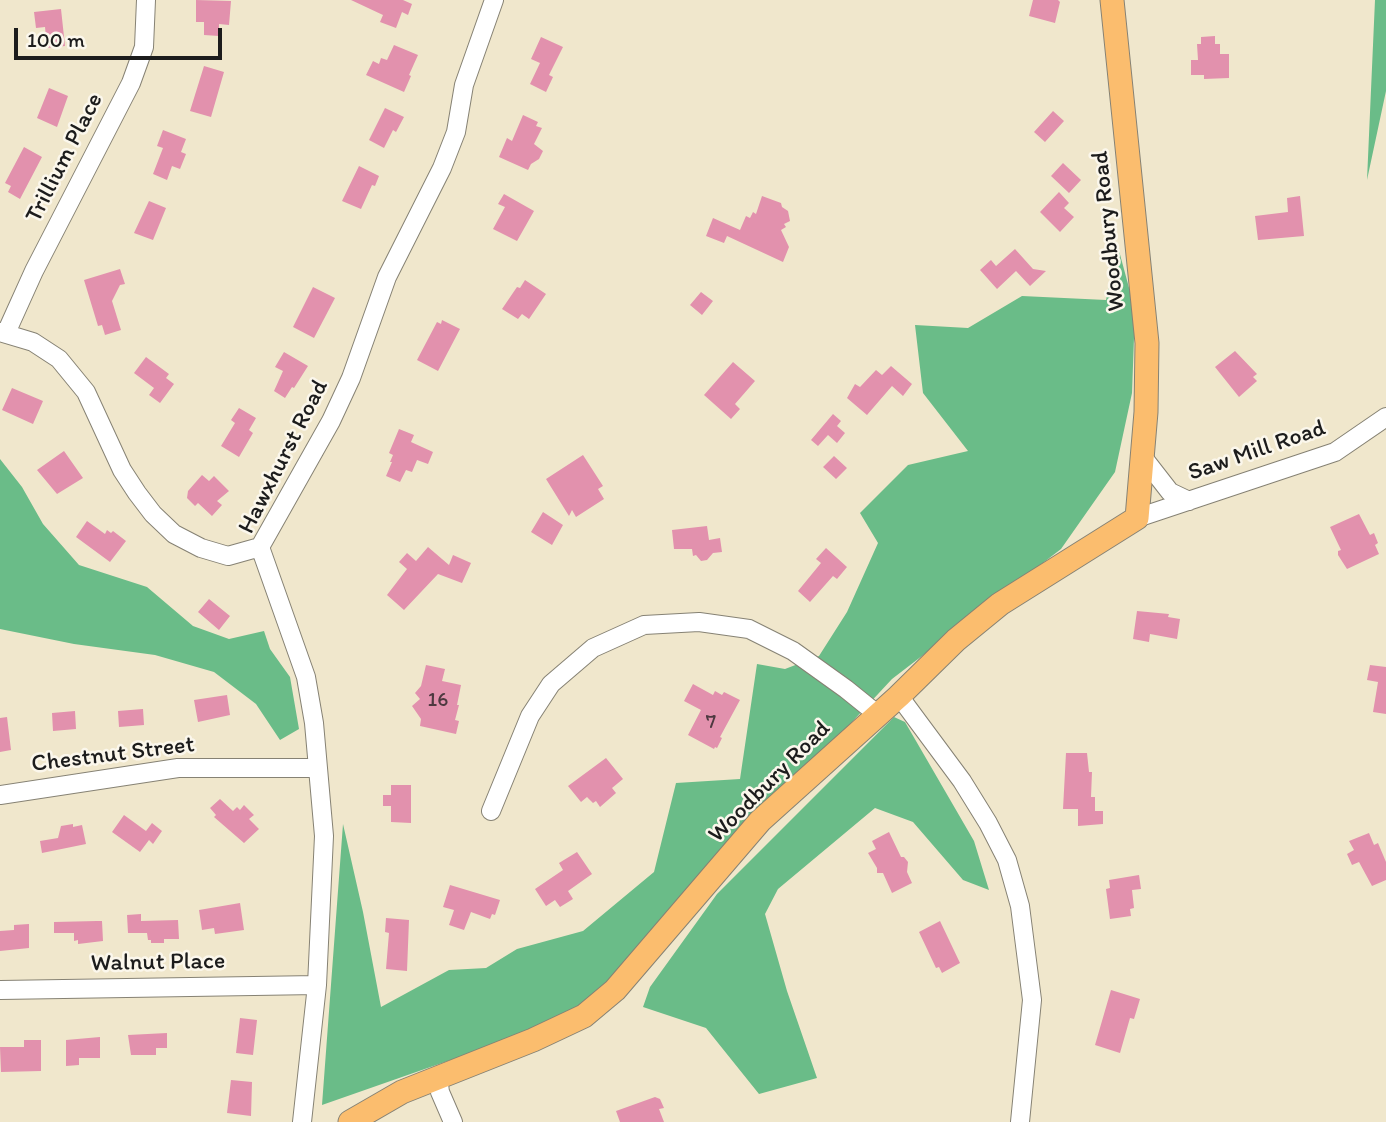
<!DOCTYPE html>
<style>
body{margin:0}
#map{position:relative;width:1386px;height:1122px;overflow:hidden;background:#f0e7cc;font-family:Itim,sans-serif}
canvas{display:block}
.scale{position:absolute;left:14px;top:28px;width:208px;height:32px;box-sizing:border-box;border:4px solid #1c1c1c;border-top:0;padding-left:9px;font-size:21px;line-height:24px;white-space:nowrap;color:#1c1c1c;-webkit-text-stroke:5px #fbf7ec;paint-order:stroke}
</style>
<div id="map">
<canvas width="1386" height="1122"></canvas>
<div class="scale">100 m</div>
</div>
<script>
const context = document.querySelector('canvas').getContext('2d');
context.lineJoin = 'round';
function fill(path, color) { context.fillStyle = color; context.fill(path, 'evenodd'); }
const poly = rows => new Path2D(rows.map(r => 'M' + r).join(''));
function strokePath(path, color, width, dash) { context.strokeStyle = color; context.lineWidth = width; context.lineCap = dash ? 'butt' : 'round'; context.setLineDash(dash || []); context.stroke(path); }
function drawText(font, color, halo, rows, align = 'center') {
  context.font = font + ' Itim,sans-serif'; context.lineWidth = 5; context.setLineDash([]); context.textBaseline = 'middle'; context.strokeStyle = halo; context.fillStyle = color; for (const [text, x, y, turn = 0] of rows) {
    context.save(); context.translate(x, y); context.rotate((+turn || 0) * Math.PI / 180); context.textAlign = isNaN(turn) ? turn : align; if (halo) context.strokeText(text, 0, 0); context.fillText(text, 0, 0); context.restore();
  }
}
const forest = poly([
 [1375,0,1386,0,1386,91,1367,180],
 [1118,247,1135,310,1132,393,1115,472,1061,549,892,679,579,1015,322,1105,343,824,363,912,381,1007,449,970,486,968,517,949,583,931,654,872,676,783,740,779,757,664,785,669,819,656,847,612,878,543,860,513,908,465,968,451,923,393,915,325,968,328,1022,296,1106,300],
 [0,459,22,487,43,524,79,565,147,587,193,626,229,639,264,631,270,649,290,677,299,729,280,740,256,704,214,672,155,655,74,644,0,629],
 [894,717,905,722,974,841,989,890,963,880,913,822,875,808,778,889,765,914,787,991,817,1078,759,1094,706,1028,643,1007,650,987,717,894]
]);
const building = poly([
 [196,0,231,1,229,25,219,24,219,36,204,35,204,22,196,22],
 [351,0,403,0,412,4,408,15,402,12,396,28,380,22,383,15],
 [1033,0,1058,0,1060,2,1055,23,1029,16],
 [61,9,65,46,47,48,45,27,36,28,34,12],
 [1215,36,1215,44,1220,44,1220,54,1229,54,1229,78,1204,79,1204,75,1191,75,1191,60,1198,60,1197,44,1201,44,1201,37],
 [541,37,563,47,549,75,553,77,546,92,530,84,540,63,531,59],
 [394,45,418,55,409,75,411,76,404,92,366,75,373,61,379,64,381,58,387,60],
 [204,66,224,72,211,117,190,111],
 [49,88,68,96,57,127,37,118],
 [385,108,404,117,396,132,393,130,384,148,369,140],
 [1053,111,1064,121,1045,142,1034,132],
 [523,115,538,122,536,126,542,128,534,144,543,151,539,159,531,164,528,170,499,157,507,138,512,141],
 [163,130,186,139,181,152,186,154,180,169,172,166,167,180,153,174,163,148,157,146],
 [24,147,42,157,20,199,8,192,11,186,5,183],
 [1063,163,1081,180,1069,193,1051,176],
 [359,166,379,176,375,186,372,185,361,209,342,201],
 [1059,192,1069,203,1064,208,1074,217,1060,232,1040,212],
 [504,194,534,211,517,241,493,229,505,207,498,204],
 [762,196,781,203,782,207,788,211,790,221,784,224,786,227,781,230,789,247,783,262,727,236,724,243,706,236,713,218,740,230,746,216,750,218,753,212,756,214],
 [1300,196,1304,236,1258,240,1255,216,1288,212,1287,198],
 [149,201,166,208,153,240,134,233],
 [1015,249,1033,269,1046,271,1030,286,1016,271,997,289,980,270,991,260,996,266],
 [120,269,125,284,120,285,112,301,121,330,105,335,102,325,98,326,84,280],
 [525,280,546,294,529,319,522,314,518,319,502,309,517,287,520,288],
 [313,287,335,298,314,338,293,327],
 [701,292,713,301,702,315,690,305],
 [442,320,460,329,438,371,417,360,437,322,441,324],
 [1235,351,1257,374,1253,377,1257,381,1239,397,1215,367],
 [284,352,308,366,294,388,292,387,285,398,274,391,283,371,275,367],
 [146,357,169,374,166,378,174,384,160,403,149,395,154,388,134,373],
 [733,362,755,381,735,404,740,409,731,419,704,395],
 [891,366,912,384,903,396,892,386,867,415,847,398,855,384,860,387,876,370,882,375],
 [12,388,43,401,33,424,2,410],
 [239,408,256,418,249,430,253,433,239,457,221,446,235,423,231,420],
 [833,414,841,421,837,426,845,433,837,443,828,435,818,446,811,440],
 [399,429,414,435,411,442,433,452,428,464,417,460,412,472,406,470,400,482,386,476,392,462,390,462,393,455,389,453],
 [64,451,83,478,57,494,37,470],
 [583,455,603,486,598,489,604,499,576,517,572,510,569,516,546,479],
 [834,456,847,468,836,479,823,467],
 [202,475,209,481,214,476,229,491,217,501,222,505,212,516,198,503,195,506,187,498,188,491],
 [543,512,563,525,552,545,531,532],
 [1359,514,1370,535,1374,533,1378,543,1375,545,1379,554,1347,569,1338,555,1338,551,1341,550,1330,527],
 [87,521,105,534,107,530,111,533,113,531,126,541,110,562,76,537],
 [707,526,709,540,720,538,722,552,713,553,707,560,701,561,696,555,693,556,692,549,674,549,672,530],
 [428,547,449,565,453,555,471,563,462,583,438,574,404,610,387,595,407,569,399,562,407,553,416,561],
 [826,548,847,567,837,579,833,576,810,602,798,591,821,563,816,559],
 [209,599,230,616,219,630,198,612],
 [1137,611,1169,614,1168,617,1180,619,1177,639,1150,634,1149,642,1133,639],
 [426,665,445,669,442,681,461,685,457,705,459,705,455,720,459,721,456,734,420,726,421,719,412,706,420,699,415,693,421,686],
 [1370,665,1386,667,1386,714,1373,712,1378,682,1367,680],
 [693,684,713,695,715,691,722,695,724,692,740,700,720,737,722,738,717,748,715,747,714,749,688,735,701,710,684,701],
 [227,695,230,715,198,722,194,700],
 [143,709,144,725,119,727,118,711],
 [75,711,76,729,53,731,52,713],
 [7,717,11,750,0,752,0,718],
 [1066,753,1087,753,1089,772,1092,772,1091,797,1095,797,1095,811,1103,811,1103,824,1078,826,1078,809,1063,809],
 [606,758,623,779,612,788,616,793,600,807,596,801,593,803,587,797,581,802,568,786],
 [391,785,411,785,411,823,391,822,391,806,383,806,383,795,391,795],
 [220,799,233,811,237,807,240,810,244,805,254,815,249,819,259,829,244,843,214,817,216,815,210,808],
 [124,815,146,831,152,823,162,831,153,844,149,840,140,852,112,832],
 [73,824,73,827,82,825,86,844,42,853,40,841,58,838,61,826],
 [889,832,901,857,904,857,908,862,907,872,912,883,892,893,883,873,877,873,877,868,868,853,876,849,872,841],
 [1369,833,1374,845,1378,843,1386,862,1386,880,1372,886,1359,862,1352,865,1347,854,1354,850,1349,841],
 [577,852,592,874,568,891,573,899,560,907,555,900,546,906,535,889,563,870,559,863],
 [1139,875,1141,889,1132,890,1134,908,1130,909,1131,916,1110,919,1106,889,1110,888,1109,880],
 [450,885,500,900,495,915,492,914,490,919,471,912,464,930,449,925,454,910,443,907],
 [240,903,244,930,215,934,214,928,202,930,199,910],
 [141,914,141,921,178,920,179,939,164,939,164,943,151,943,151,940,148,940,147,933,128,933,127,915],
 [386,918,409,920,407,971,386,969,389,933,385,932],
 [97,921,102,921,103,941,78,944,78,940,74,941,74,933,54,933,54,922],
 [940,921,960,963,942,973,939,967,936,968,919,932],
 [29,924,29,948,0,951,0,931,14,930,14,925],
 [1111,990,1140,999,1134,1019,1130,1018,1120,1053,1095,1045],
 [240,1018,257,1020,253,1055,236,1053],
 [167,1033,167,1048,156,1048,156,1055,131,1055,128,1035],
 [100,1037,100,1058,79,1058,79,1065,66,1066,66,1040],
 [24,1040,41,1040,41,1071,1,1072,0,1047,24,1047],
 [231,1080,252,1082,251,1116,227,1113],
 [655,1097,660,1099,664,1108,659,1109,664,1122,620,1122,616,1111]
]);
const minor = poly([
 [0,332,33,342,59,359,86,392,122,470,137,493,153,514,174,534,201,548,228,556,260,547],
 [6,333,34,271,131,83,144,47,146,0],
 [1142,456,1170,492,1189,501],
 [1137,518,1335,452,1386,417],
 [899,696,962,781,988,823,1007,860,1020,906,1032,1000,1020,1122],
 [0,795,178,768,317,768],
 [491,811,530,716,551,684,593,648,644,625,699,622,749,629,793,651,846,689,877,714],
 [0,990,317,985],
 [438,1077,440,1092,453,1122],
 [302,1122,317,985,324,836,314,723,306,677,260,547,331,421,351,378,387,277,442,168,456,132,464,85,494,0]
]);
const major = poly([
 [350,1122,402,1092,533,1040,584,1016,615,990,760,821,899,696,956,640,1000,604,1137,518,1146,412,1147,343,1112,0]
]);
const numberNames = [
 ["16",438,701],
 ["7",711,723]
];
const streetNames = [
 ["Trillium Place",65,158,-63],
 ["Woodbury Road",1109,231,-96],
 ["Saw Mill Road",1257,451,-19],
 ["Hawxhurst Road",284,457,-63],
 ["Chestnut Street",113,755,-7],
 ["Woodbury Road",770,782,-45],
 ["Walnut Place",158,963,-1]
];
fill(forest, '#6abc88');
fill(building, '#e291ad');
strokePath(minor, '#868274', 20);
strokePath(major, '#868274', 25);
strokePath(minor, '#fff', 18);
strokePath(major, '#fbbd6e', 23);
drawText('21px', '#4e3940', null, numberNames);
drawText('24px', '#1c1c1c', '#fbf7ec', streetNames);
</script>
